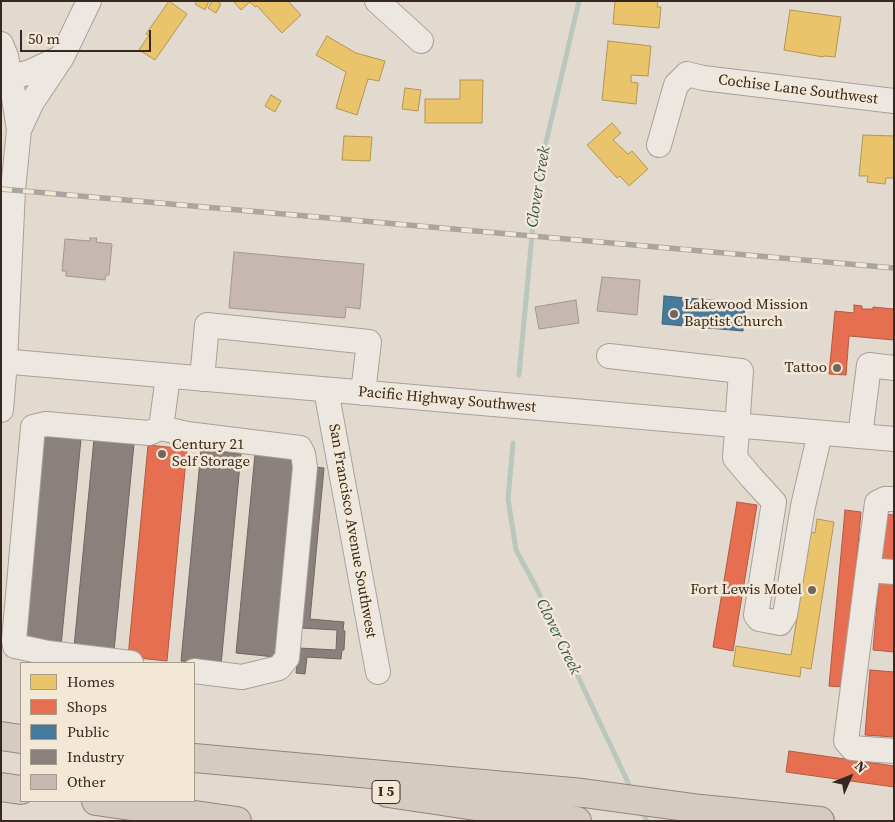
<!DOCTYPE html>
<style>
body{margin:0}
#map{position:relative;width:895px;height:822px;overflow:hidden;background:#e3dacf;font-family:"Source Serif 4",serif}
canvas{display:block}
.frame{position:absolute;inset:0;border:2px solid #362820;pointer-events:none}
.legend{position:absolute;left:20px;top:662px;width:175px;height:140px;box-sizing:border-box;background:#f3e7d6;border:1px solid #a79b8d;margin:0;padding:6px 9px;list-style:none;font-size:15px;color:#362820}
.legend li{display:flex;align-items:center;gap:10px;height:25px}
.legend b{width:25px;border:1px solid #a79b8d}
.north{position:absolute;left:825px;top:752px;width:50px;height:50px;-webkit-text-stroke:4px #f3e7d6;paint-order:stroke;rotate:46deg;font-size:14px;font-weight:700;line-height:20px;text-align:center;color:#362820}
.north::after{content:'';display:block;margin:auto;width:18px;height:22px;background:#362820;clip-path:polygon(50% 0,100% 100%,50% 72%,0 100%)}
.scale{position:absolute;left:20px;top:30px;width:131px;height:22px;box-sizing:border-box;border:2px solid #362820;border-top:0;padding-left:6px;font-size:15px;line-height:18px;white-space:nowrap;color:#362820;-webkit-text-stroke:4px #f3e7d6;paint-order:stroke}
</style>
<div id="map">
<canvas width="895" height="822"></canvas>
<div class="frame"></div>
<ul class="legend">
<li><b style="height:14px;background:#e9c46a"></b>Homes</li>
<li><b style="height:14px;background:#e76f51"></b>Shops</li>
<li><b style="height:14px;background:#457b9d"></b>Public</li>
<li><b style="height:14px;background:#8a817c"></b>Industry</li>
<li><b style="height:14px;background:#c6b8b0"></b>Other</li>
</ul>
<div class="north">N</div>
<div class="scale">50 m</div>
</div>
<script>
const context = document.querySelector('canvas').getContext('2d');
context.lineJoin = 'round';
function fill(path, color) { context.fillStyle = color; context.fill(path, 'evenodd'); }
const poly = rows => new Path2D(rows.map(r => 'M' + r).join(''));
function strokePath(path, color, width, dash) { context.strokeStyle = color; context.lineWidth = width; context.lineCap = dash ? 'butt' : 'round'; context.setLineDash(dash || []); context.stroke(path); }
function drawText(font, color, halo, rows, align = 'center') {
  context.font = font + ' "Source Serif 4",serif'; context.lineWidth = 5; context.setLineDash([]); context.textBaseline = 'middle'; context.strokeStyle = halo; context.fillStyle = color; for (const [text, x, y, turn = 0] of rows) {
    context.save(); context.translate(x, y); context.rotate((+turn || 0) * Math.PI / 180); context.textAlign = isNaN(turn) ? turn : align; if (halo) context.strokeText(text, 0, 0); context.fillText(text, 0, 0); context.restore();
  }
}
const homes = poly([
 [169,1,187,14,155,60,139,50,149,35,146,34,169,1],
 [197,1,209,1,205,10,195,4,197,1],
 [212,1,217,1,221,4,216,13,208,8,212,1],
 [233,1,288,1,301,15,282,33,257,6,255,7,250,2,241,10,233,1],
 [615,1,658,1,657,7,661,7,659,28,613,24,615,1],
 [790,10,841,17,835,57,824,56,823,57,784,50,790,10],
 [327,36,356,53,385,61,379,81,368,79,357,115,336,108,346,72,316,55,327,36],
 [608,41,651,46,648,76,631,75,631,82,638,83,636,104,602,100,608,41],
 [460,80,483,80,482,123,425,123,425,99,460,99,460,80],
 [405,88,421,90,418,111,402,109,405,88],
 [271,95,281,101,275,112,265,106,271,95],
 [612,123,621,133,613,140,628,154,632,151,648,169,629,186,620,176,617,178,587,145,612,123],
 [863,135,894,136,894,178,886,178,885,184,867,182,868,176,859,176,863,135],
 [344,136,372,137,370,161,342,160,344,136],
 [817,519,834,522,811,669,801,667,800,677,733,666,736,646,791,655,811,532,815,533,817,519]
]);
const shops = poly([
 [854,305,862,306,862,309,873,309,873,307,894,309,894,340,849,336,846,375,829,374,835,311,854,313,854,305],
 [148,445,187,449,167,661,128,657,148,445],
 [737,502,757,505,733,651,713,647,737,502],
 [845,510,861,512,845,687,829,686,845,510],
 [884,514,894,515,894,564,880,562,884,514],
 [879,581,894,583,894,652,873,650,879,581],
 [870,670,894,672,894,737,865,735,870,670],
 [789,751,894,766,894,787,786,772,789,751]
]);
const public = poly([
 [664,296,745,303,743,331,662,324,664,296]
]);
const industry = poly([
 [42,435,81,439,61,646,22,642,42,435],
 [94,439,134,444,114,651,74,647,94,439],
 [201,450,241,454,221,665,181,661,201,450],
 [255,454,294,458,275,657,236,653,255,454],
 [315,467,324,468,310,619,344,622,343,630,345,631,344,650,342,650,341,659,307,657,305,674,296,673,299,648,336,650,337,630,301,628,315,467]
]);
const stream = poly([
 [519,375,537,181,579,1],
 [513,443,508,499,516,550,536,587,632,791],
 [641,810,647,821]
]);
const building = poly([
 [90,238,97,238,96,242,112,244,109,275,106,275,105,280,66,276,66,271,62,271,65,239,90,241,90,238],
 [234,252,364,264,360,309,346,307,345,318,229,308,234,252],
 [602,277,640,280,637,315,597,311,602,277],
 [576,300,579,323,539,329,535,307,576,300]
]);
const minor = poly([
 [377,1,421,41],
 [1,44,6,56,14,98,19,130],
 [10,78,30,72,62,57,89,1],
 [659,145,676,85,687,74,703,78,894,101],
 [609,356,741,371,735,458,751,477,774,502,756,615,759,619,780,623,785,615,803,506,820,433],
 [1,361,894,439],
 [202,379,207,325,369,342,363,393],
 [326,390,378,672],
 [1,410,5,362,13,190,19,130,32,102,62,57],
 [161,428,168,376],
 [860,436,869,365,894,368],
 [868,570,877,503,885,499,894,499],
 [894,572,868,570,846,741,852,748,894,751],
 [131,663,48,653,15,646,14,640,33,427,46,424,149,433,161,428,187,434,300,448,303,454,305,467,287,658,279,668,242,677,194,671]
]);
const highway = poly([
 [1,736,21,739],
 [194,758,583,793,701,809,820,821],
 [1,787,21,790],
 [388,793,577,821],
 [96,801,237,821]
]);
const rail = poly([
 [1,189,894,268]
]);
const markers = [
 [674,314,5,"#73665d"],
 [837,368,5,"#73665d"],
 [162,454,5,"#73665d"],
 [812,590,5,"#73665d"]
];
const shields = [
 [386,792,28]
];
const shieldNames = [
 ["I 5",386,792]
];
const streetNames = [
 ["Cochise Lane Southwest",798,90,7],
 ["Pacific Highway Southwest",447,400,5],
 ["San Francisco Avenue Southwest",352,531,80]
];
const poiNames = [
 ["Lakewood Mission",684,305],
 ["Baptist Church",684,322],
 ["Tattoo",827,368,"right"],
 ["Century 21",172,445],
 ["Self Storage",172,462],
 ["Fort Lewis Motel",802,590,"right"]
];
const waterNames = [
 ["Clover Creek",539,187,-81],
 ["Clover Creek",558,637,64]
];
fill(homes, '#e9c46a');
strokePath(homes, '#b39554', 1);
fill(shops, '#e76f51');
strokePath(shops, '#b25a42', 1);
fill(public, '#457b9d');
strokePath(public, '#406278', 1);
fill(industry, '#8a817c');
strokePath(industry, '#716660', 1);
strokePath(stream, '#bac7bd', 5);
fill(building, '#c6b8b0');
strokePath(building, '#a3968f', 1);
strokePath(minor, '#a8a098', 26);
strokePath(highway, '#8e867f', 30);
strokePath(minor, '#ece7e0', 24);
strokePath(highway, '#d6cbc0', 28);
strokePath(rail, '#aba5a0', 5.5);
strokePath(rail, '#f3e7d6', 4, [11]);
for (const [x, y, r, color] of markers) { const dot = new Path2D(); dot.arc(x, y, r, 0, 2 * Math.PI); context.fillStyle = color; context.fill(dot); strokePath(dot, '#f3e7d6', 2); }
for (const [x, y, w] of shields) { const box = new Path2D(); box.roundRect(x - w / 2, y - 11.5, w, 23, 4); context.fillStyle = '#f3e7d6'; context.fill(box); strokePath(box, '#362820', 1); }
drawText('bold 14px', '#362820', null, shieldNames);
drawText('15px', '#362820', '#f3e7d6', streetNames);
drawText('15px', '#362820', '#f3e7d6', poiNames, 'left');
drawText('italic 16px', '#31554e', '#f3e7d6', waterNames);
</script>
